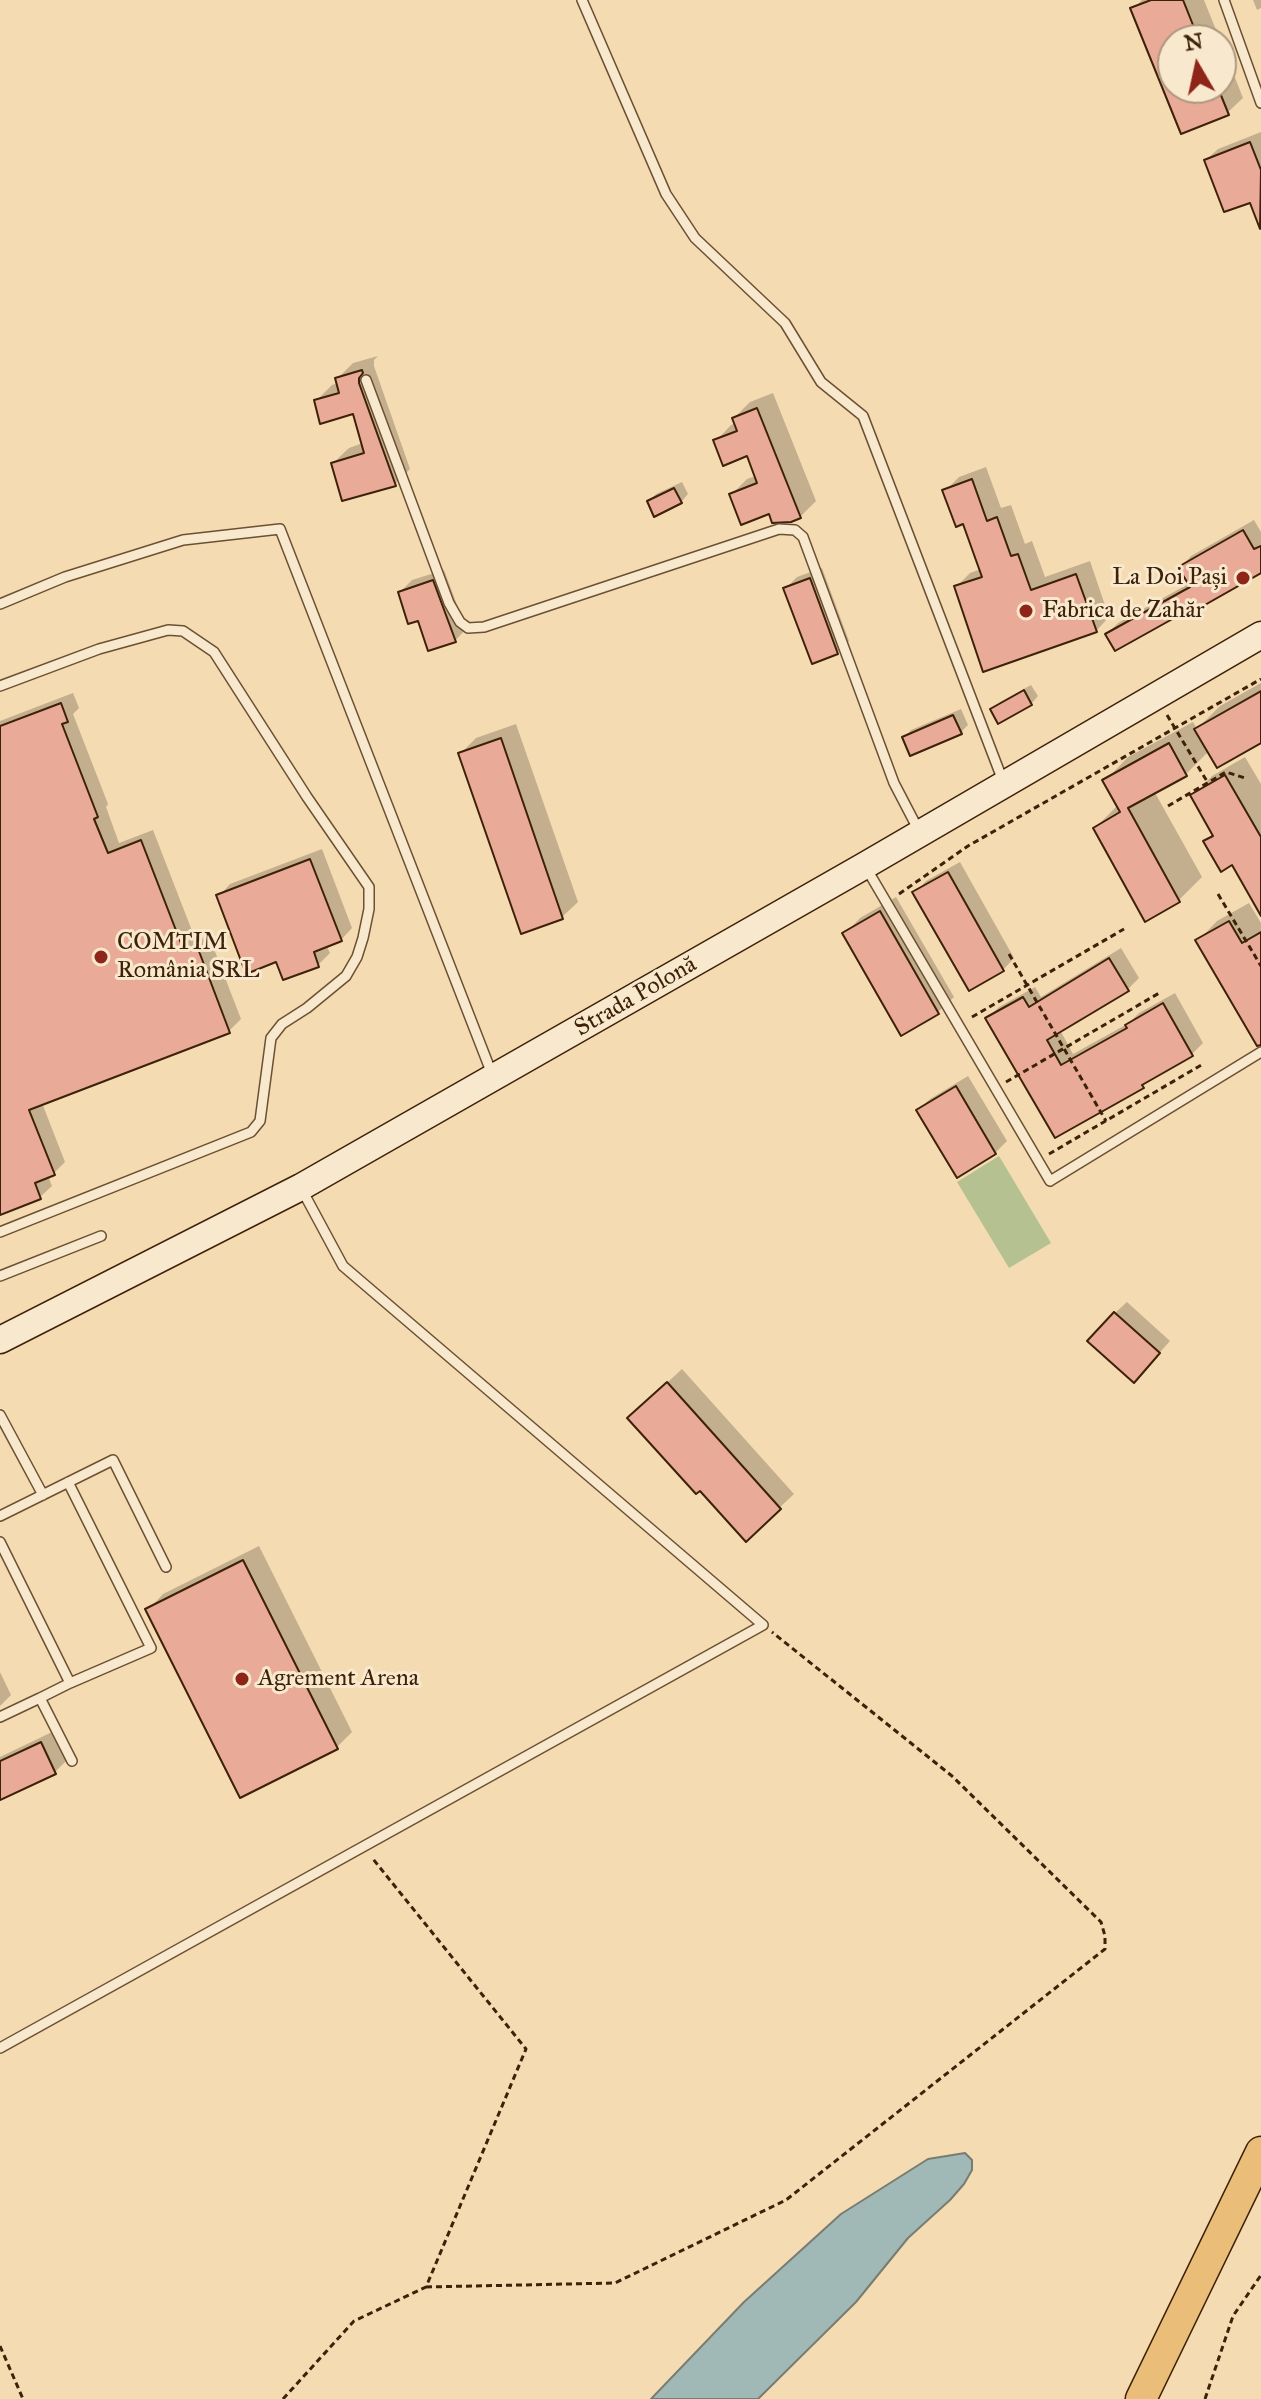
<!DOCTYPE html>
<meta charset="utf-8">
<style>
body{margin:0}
#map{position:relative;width:1261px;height:2399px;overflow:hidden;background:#f4dbb2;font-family:"IM FELL Great Primer",serif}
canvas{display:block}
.north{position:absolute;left:1157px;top:24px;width:80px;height:80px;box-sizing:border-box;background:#f8e8cd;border:2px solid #ad987e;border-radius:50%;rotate:351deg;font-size:22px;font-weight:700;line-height:32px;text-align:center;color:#3d2108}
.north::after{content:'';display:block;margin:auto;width:28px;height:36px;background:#8f2418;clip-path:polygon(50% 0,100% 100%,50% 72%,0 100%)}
</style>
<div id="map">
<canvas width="1261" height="2399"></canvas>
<div class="north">N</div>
</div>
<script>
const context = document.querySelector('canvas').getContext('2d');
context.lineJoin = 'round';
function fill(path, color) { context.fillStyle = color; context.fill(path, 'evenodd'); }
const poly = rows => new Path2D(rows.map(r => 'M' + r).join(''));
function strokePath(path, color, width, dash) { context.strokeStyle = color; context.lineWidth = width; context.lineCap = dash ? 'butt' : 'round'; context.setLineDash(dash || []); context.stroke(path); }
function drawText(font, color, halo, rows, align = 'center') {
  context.font = font + ' "IM FELL Great Primer",serif'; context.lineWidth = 6; context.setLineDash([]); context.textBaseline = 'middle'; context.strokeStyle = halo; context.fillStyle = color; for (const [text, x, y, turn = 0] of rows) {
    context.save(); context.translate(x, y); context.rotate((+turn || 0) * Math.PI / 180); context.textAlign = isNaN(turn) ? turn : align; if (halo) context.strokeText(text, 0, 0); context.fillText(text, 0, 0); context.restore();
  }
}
const green = poly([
 [999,1156,1051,1243,1009,1268,957,1182]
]);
const water = poly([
 [965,2153,972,2160,972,2170,964,2184,950,2200,908,2238,856,2302,758,2399,651,2399,744,2302,841,2214,928,2159,965,2153]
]);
const shadow = poly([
 [1142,0,1149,0,1149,3,1157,0,1204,0,1220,40,1173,40,1173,88,1221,88,1221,42,1243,98,1227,113,1182,132,1133,9],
 [1253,0,1261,0,1261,8,1257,10],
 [1261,132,1261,227,1251,200,1206,160,1218,149],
 [378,356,374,360,374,366,410,469,395,484,333,463,349,448,363,443,354,412,316,401,332,385,338,383,337,379,353,363],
 [773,393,816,501,800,517,770,512,731,495,747,479,756,476,748,454,716,441,731,425,736,423,734,418,750,402],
 [986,467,1001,508,1011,505,1025,544,1032,541,1045,577,1090,561,1109,617,1096,631,956,587,970,573,981,569,964,522,945,491,959,477],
 [682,482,688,494,681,502,649,501,656,494],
 [1254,520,1261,532,1261,571,1194,604,1107,634,1118,623,1190,583,1181,567,1191,556],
 [822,568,849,641,837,653,785,589,797,577],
 [444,570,466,629,455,641,419,618,400,592,412,580],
 [1261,683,1261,740,1209,751,1186,774,1154,791,1202,877,1179,900,1095,828,1118,805,1105,781,1128,757,1193,722,1197,729,1220,706],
 [1031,685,1038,696,1031,704,992,709,1000,702],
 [73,693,79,708,73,714,108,804,106,807,119,843,153,830,196,941,209,936,241,1019,229,1031,42,1103,65,1162,53,1174,48,1176,52,1186,40,1197,0,1213,0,721],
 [961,709,968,725,960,733,904,738,911,730],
 [516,724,578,902,562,917,461,753,476,738],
 [1245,757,1261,784,1261,912,1233,863,1206,842,1214,833,1193,796,1212,776],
 [322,849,352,928,341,940,326,945,330,953,318,965,277,960,219,896,230,884],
 [960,862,1014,958,1003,970,915,893,926,881],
 [896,897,954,997,938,1012,845,934,860,918],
 [1249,903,1261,923,1261,1033,1198,941,1217,921],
 [1121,948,1139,978,1128,989,1060,1030,1073,1054,1129,1023,1139,1013,1175,993,1203,1043,1192,1054,1153,1076,1143,1086,1056,1135,987,1019,999,1007,1035,987,1041,997],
 [968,1076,1007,1141,995,1153,918,1110,930,1099],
 [1127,1302,1170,1341,1145,1369,1115,1313],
 [682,1369,794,1494,746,1539,644,1404],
 [259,1546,352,1732,337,1747,148,1610,163,1594],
 [0,1672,11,1695,0,1706],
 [52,1732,66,1761,55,1772,0,1798,0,1757]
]);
const building = poly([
 [1151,0,1183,0,1199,40,1173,40,1173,88,1218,88,1229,115,1181,134,1130,8,1151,0],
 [1250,142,1261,170,1260,229,1250,203,1224,212,1204,160,1250,142],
 [362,370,363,373,359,378,359,383,396,486,342,501,331,463,364,453,353,414,320,424,314,400,339,393,335,378,362,370],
 [757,408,801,518,791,522,772,523,769,514,741,525,729,494,757,483,747,456,723,466,713,440,737,431,732,418,757,408],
 [972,479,987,521,997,517,1011,556,1018,554,1031,590,1076,574,1097,632,983,672,954,586,982,577,963,524,956,527,942,490,972,479],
 [674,488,682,503,654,517,647,501,674,488],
 [1243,530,1254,549,1261,546,1261,573,1196,610,1194,607,1115,651,1105,634,1190,587,1178,567,1243,530],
 [810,578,838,654,812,664,783,588,810,578],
 [433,580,456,642,428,651,418,621,408,624,398,592,433,580],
 [1024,690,1032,705,998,724,990,709,1024,690],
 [1261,691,1261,743,1217,768,1194,729,1261,691],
 [61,703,68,722,62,724,98,817,94,819,108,853,141,840,184,951,197,946,230,1033,29,1110,55,1175,35,1183,41,1199,0,1215,0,726,61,703],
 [953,715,962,734,910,756,902,737,953,715],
 [501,738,563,919,521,934,458,753,501,738],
 [1169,743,1187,776,1128,808,1180,902,1145,922,1093,828,1120,812,1102,780,1169,743],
 [1225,775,1261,837,1261,916,1232,865,1221,872,1203,841,1213,836,1190,795,1225,775],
 [310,859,342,941,314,952,319,967,283,980,276,962,246,974,216,895,310,859],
 [948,872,1004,971,969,991,912,892,948,872],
 [880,911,939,1014,901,1036,842,933,880,911],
 [1229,921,1242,943,1261,932,1261,1045,1257,1046,1195,940,1229,921],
 [1109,958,1129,991,1047,1040,1061,1065,1127,1028,1125,1025,1163,1003,1193,1056,1142,1085,1144,1088,1055,1138,985,1018,1023,997,1029,1007,1109,958],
 [956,1086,996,1154,957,1178,916,1110,956,1086],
 [1114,1312,1160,1353,1134,1383,1087,1341,1114,1312],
 [667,1382,781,1509,746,1542,700,1491,696,1494,627,1418,667,1382],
 [243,1560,338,1749,240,1798,145,1609,243,1560],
 [41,1742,56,1774,0,1800,0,1761,41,1742]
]);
const path = poly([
 [1167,715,1208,783],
 [1168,806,1226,772,1245,778],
 [899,894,968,846,1261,679],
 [1218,894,1261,966],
 [1009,954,1106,1121],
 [972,1017,1124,929],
 [1006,1082,1161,992],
 [1049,1154,1203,1064],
 [426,2287,615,2283,786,2200,1105,1949,1105,1936,1101,1922,952,1776,772,1632],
 [0,2346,23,2399],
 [283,2399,354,2321,426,2287,526,2049,373,1859],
 [1205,2399,1233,2316,1261,2275]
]);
const lane = poly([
 [582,0,666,194,695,238,785,323,821,382,863,416,1003,781],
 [1224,0,1261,103],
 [366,380,449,603,460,622,468,628,484,627,779,529,795,530,803,537,894,783,919,831],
 [0,604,65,577,183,540,280,529,492,1074],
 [0,686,99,649,168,630,183,631,214,652,307,797,369,887,369,909,363,938,357,957,346,976,307,1008,282,1024,271,1038,260,1121,251,1132,0,1232],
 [865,866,1050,1181,1261,1052],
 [0,1276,101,1236],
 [0,1415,43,1495],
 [68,1482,151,1648,70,1683],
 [0,1516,113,1460,166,1567],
 [0,1542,70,1683,40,1698,72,1761],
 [0,1717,40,1698],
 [0,2048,763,1625,343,1266,301,1188]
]);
const secondary = poly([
 [0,1340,301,1187,864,866,1261,635]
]);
const primary = poly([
 [1141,2399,1261,2152]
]);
const markers = [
 [1243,578,8,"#8f2418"],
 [1026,611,8,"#8f2418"],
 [101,957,8,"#8f2418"],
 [242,1679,8,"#8f2418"]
];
const poiNames = [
 ["La Doi Pași",1227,578,"right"],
 ["Fabrica de Zahăr",1042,611],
 ["COMTIM",117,943],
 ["România SRL",117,971],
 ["Agrement Arena",258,1679]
];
const streetNames = [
 ["Strada Polonă",636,997,-30]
];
fill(green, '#b5c191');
fill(water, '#a0b9b7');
strokePath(water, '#787c71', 2);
fill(shadow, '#0003');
fill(building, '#e9aa97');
strokePath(building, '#3d2108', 2);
strokePath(lane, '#6b5032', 12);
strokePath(secondary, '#3d2108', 29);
strokePath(primary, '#3d2108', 33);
strokePath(path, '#3d2108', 3, [6, 4]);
strokePath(lane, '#f8e8cd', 9);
strokePath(secondary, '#f8e8cd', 26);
strokePath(primary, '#eabe79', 30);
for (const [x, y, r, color] of markers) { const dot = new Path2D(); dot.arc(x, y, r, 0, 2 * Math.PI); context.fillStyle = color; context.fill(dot); strokePath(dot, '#f8e8cd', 3); }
drawText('24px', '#3d2108', '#f8e8cd', poiNames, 'left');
drawText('24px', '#3d2108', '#f8e8cd', streetNames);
</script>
